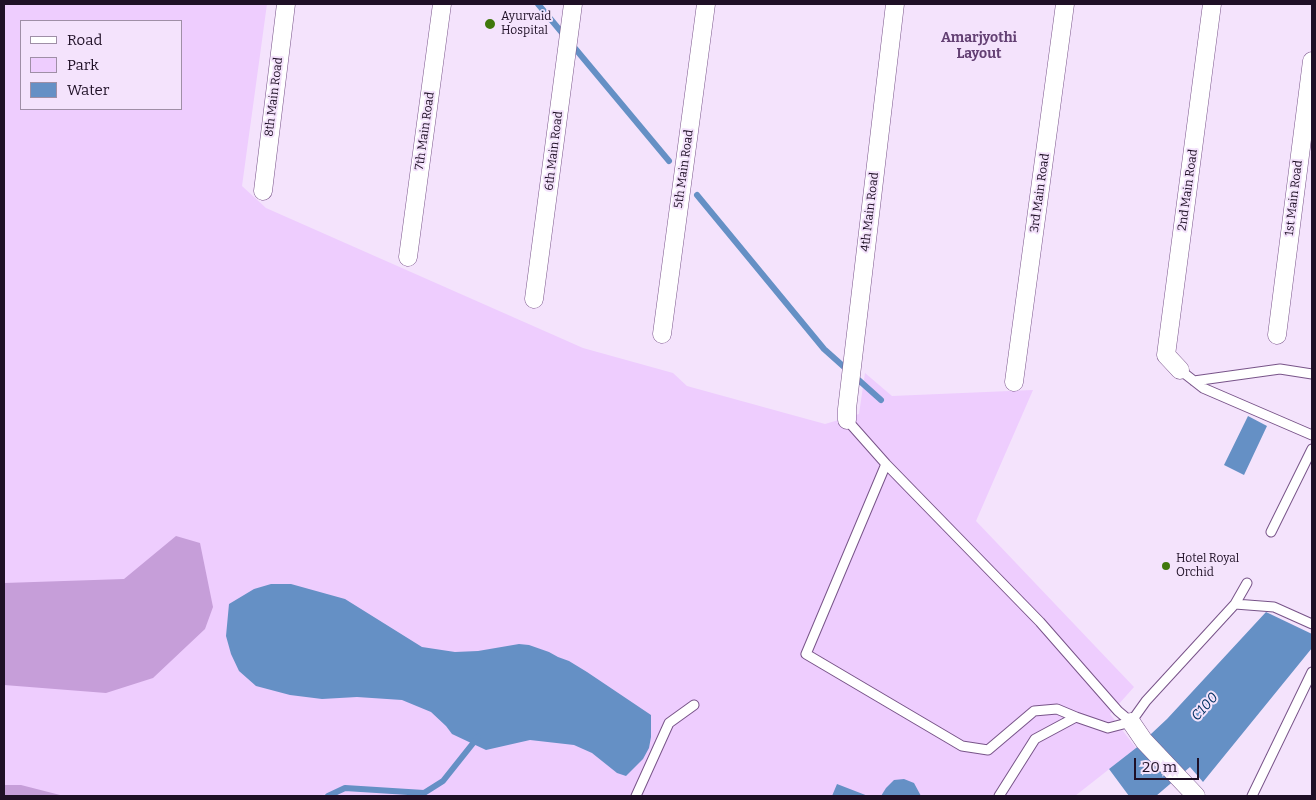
<!DOCTYPE html>
<style>
body{margin:0}
#map{position:relative;width:1316px;height:800px;overflow:hidden;background:#f4e3fc;font-family:Bitter,serif}
canvas{display:block}
.frame{position:absolute;inset:0;border:5px solid #1f1026;pointer-events:none}
.legend{position:absolute;left:20px;top:20px;width:162px;height:90px;box-sizing:border-box;background:#f4e3fc;border:1px solid #9f8fa6;margin:0;padding:6px 9px;list-style:none;font-size:15px;color:#1f1026}
.legend li{display:flex;align-items:center;gap:10px;height:25px}
.legend b{width:25px;border:1px solid #9f8fa6}
.scale{position:absolute;left:1134px;top:758px;width:65px;height:22px;box-sizing:border-box;border:2px solid #1f1026;border-top:0;padding-left:6px;font-size:15px;line-height:18px;white-space:nowrap;color:#1f1026;-webkit-text-stroke:4px #f4e3fc;paint-order:stroke}
</style>
<div id="map">
<canvas width="1316" height="800"></canvas>
<div class="frame"></div>
<ul class="legend">
<li><b style="height:6px;background:#fff"></b>Road</li>
<li><b style="height:14px;background:#eecdfe"></b>Park</li>
<li><b style="height:14px;background:#6590c5"></b>Water</li>
</ul>
<div class="scale">20 m</div>
</div>
<script>
const context = document.querySelector('canvas').getContext('2d');
context.lineJoin = 'round';
function fill(path, color) { context.fillStyle = color; context.fill(path, 'evenodd'); }
const poly = rows => new Path2D(rows.map(r => 'M' + r).join(''));
function strokePath(path, color, width, dash) { context.strokeStyle = color; context.lineWidth = width; context.lineCap = dash ? 'butt' : 'round'; context.setLineDash(dash || []); context.stroke(path); }
function drawText(font, color, halo, rows, align = 'center') {
  context.font = font + ' Bitter,serif'; context.lineWidth = 4; context.setLineDash([]); context.textBaseline = 'middle'; context.strokeStyle = halo; context.fillStyle = color; for (const [text, x, y, turn = 0] of rows) {
    context.save(); context.translate(x, y); context.rotate((+turn || 0) * Math.PI / 180); context.textAlign = isNaN(turn) ? turn : align; if (halo) context.strokeText(text, 0, 0); context.fillText(text, 0, 0); context.restore();
  }
}
const green = poly([
 [4,4,267,4,242,186,266,208,583,348,673,373,687,386,825,424,859,414,865,373,892,396,1033,390,976,521,1134,687,1110,714,1136,748,1075,796,4,796],
 [21,21,181,21,181,109,21,109]
]);
const forest = poly([
 [176,536,200,543,213,607,205,629,153,678,106,693,4,685,4,583,124,579],
 [4,785,21,785,64,796,4,796]
]);
const water = poly([
 [1248,416,1267,426,1244,475,1224,465],
 [271,584,291,584,345,599,422,647,455,652,478,651,519,644,529,645,549,652,558,657,569,661,587,672,651,715,651,737,649,748,643,759,626,776,617,773,592,753,574,745,530,740,486,750,452,734,446,726,431,712,402,700,357,697,322,699,290,695,256,686,239,671,231,654,226,636,229,604,254,589],
 [1266,612,1312,634,1312,648,1203,782,1190,767,1156,796,1129,796,1109,769,1136,748,1167,719],
 [904,779,914,783,921,796,881,796,886,788,894,780],
 [837,784,868,796,832,796]
]);
const stream = poly([
 [538,4,669,161],
 [697,195,824,349,881,400],
 [328,796,345,788,424,793,443,781,478,737]
]);
const lane = poly([
 [1180,370,1203,388,1312,435],
 [1194,381,1280,369,1312,374],
 [847,420,886,464,1040,622,1118,711,1131,722],
 [886,464,806,654,962,746,988,750,1034,711,1057,709,1076,717],
 [1271,532,1312,449],
 [1235,604,1274,607,1312,624],
 [636,796,669,723,694,705],
 [999,796,1035,739,1076,717,1108,728,1131,722,1146,701,1235,604,1247,583],
 [1252,796,1312,672]
]);
const street = poly([
 [263,191,286,4],
 [408,257,442,4],
 [534,299,573,4],
 [662,334,706,4],
 [1277,335,1312,61],
 [1180,370,1166,355,1212,4],
 [1014,382,1065,4],
 [847,420,847,409,895,4],
 [1131,722,1144,741,1196,796]
]);
const markers = [
 [490,24,6,"#40780c"],
 [1166,566,5,"#40780c"]
];
const poiNames = [
 ["Ayurvaid",501,17],
 ["Hospital",501,31],
 ["Hotel Royal",1176,559],
 ["Orchid",1176,573]
];
const streetNames = [
 ["8th Main Road",274,97,-83],
 ["7th Main Road",425,131,-82],
 ["6th Main Road",554,151,-83],
 ["5th Main Road",684,169,-82],
 ["2nd Main Road",1188,190,-82],
 ["3rd Main Road",1040,193,-82],
 ["1st Main Road",1294,198,-83],
 ["4th Main Road",870,212,-83]
];
const neighbourhoodNames = [
 ["Amarjyothi",979,38],
 ["Layout",979,54]
];
const waterNames = [
 ["C100",1205,707,-48]
];
fill(green, '#eecdfe');
fill(forest, '#c69ed9');
fill(water, '#6590c5');
strokePath(stream, '#6590c5', 6);
strokePath(lane, '#785489', 11);
strokePath(street, '#785489', 19);
strokePath(lane, '#fff', 9);
strokePath(street, '#fff', 18);
for (const [x, y, r, color] of markers) { const dot = new Path2D(); dot.arc(x, y, r, 0, 2 * Math.PI); context.fillStyle = color; context.fill(dot); strokePath(dot, '#f4e3fc', 2); }
drawText('12px', '#1f1026', '#f4e3fc', poiNames, 'left');
drawText('12px', '#1f1026', '#f4e3fc', streetNames);
drawText('bold 14px', '#634073', '#f4e3fc', neighbourhoodNames);
drawText('italic 14px', '#023061', '#f4e3fc', waterNames);
</script>
